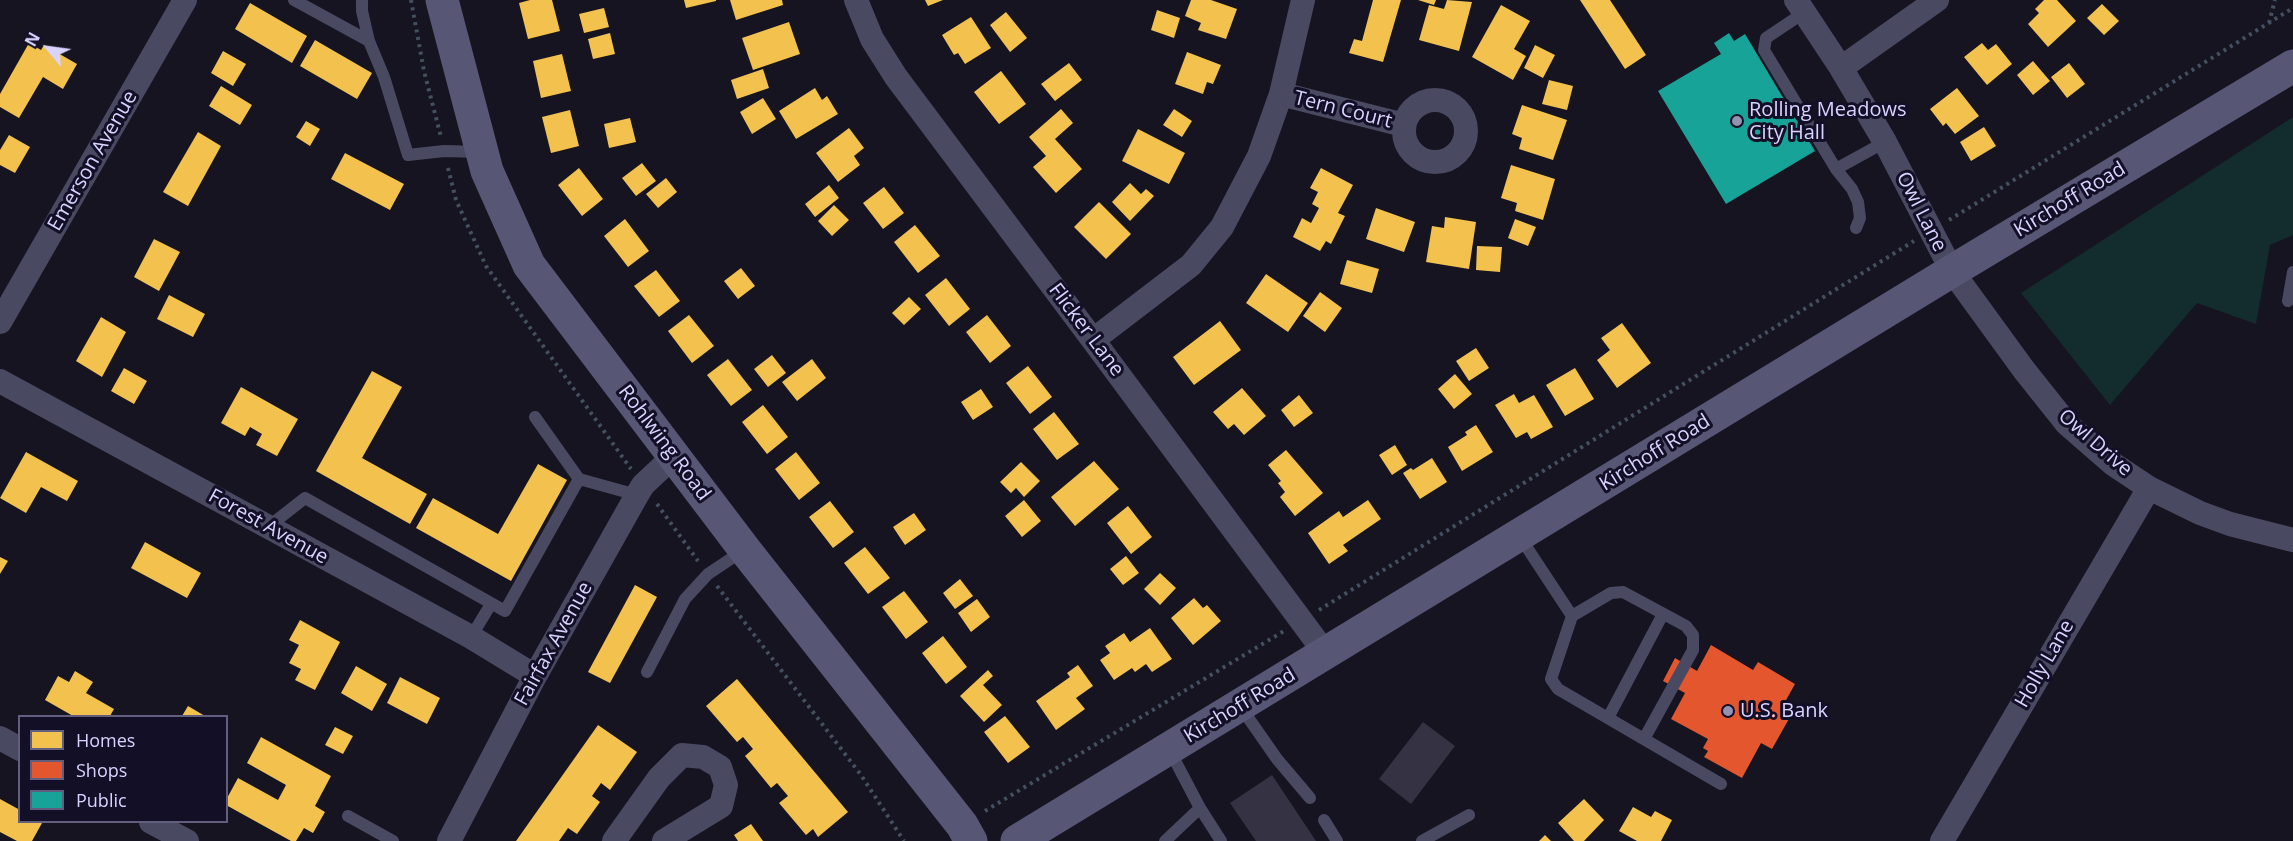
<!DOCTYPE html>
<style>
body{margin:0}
#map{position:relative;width:2293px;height:841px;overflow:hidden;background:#161421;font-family:"Open Sans",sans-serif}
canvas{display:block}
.legend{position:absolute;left:18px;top:715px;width:210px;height:108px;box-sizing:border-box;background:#130f26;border:2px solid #625e7d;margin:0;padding:8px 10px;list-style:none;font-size:18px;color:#d9d4ff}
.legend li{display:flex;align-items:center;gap:12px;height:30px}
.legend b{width:30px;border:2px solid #625e7d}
.north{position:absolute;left:18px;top:18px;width:60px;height:60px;-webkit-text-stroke:4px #130f26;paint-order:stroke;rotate:299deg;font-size:16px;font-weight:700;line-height:24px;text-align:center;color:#d9d4ff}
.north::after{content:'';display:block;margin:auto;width:21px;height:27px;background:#d9d4ff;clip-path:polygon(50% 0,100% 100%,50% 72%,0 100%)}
</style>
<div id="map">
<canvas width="2293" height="841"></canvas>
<ul class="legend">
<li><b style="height:16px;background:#f2c14e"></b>Homes</li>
<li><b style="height:16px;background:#e4572e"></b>Shops</li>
<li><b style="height:16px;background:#17a398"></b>Public</li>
</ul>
<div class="north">N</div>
</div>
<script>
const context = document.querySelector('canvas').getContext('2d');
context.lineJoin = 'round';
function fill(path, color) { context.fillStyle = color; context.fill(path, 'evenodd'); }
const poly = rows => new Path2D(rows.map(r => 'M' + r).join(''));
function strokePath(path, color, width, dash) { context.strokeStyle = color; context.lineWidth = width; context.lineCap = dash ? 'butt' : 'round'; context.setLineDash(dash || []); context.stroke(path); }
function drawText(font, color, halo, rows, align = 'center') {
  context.font = font + ' "Open Sans",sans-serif'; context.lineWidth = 6; context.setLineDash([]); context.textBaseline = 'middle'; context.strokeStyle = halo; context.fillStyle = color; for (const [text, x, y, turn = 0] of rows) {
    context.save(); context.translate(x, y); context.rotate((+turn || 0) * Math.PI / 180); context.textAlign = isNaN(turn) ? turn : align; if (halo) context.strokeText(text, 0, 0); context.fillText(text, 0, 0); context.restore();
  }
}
const green = poly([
 [2293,117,2293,235,2270,245,2256,324,2197,303,2110,405,2021,293]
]);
const homes = poly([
 [530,0,552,0,560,31,528,39,519,3],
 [684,0,716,0,716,1,686,8],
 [730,0,782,0,783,5,736,20],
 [925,0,943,0,928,6],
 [1191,0,1211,0,1237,9,1226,39,1198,30,1201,23,1185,16],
 [1373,0,1401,0,1383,62,1349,53,1354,39,1362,41],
 [1418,0,1436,0,1434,5],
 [1447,0,1472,2,1459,51,1419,40,1429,5,1444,9],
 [1580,0,1610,0,1646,55,1625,69],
 [2044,0,2057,0,2076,21,2048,47,2028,24,2039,13,2035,9],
 [250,3,307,36,292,63,235,29],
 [2102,4,2119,21,2104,35,2087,18],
 [1501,5,1530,21,1514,49,1526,56,1513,80,1472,57],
 [604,8,609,27,584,33,579,14],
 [1157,10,1180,18,1174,38,1151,30],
 [1006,12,1027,38,1010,52,990,25],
 [971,17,991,48,965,64,958,53,954,55,942,35],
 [789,22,800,54,753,70,742,38],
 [610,33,615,54,593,59,588,39],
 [315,40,372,73,357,99,300,66],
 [29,43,41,50,44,45,77,64,63,89,43,77,19,118,0,107,0,94],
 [1982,43,1988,50,1996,44,2012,64,1987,85,1964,57],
 [1535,45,1555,55,1543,78,1524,68],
 [223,51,246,64,233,86,211,73],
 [1187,52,1221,65,1213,84,1207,82,1203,94,1175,84],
 [562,54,571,91,541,98,533,61],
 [2033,61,2050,81,2033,95,2017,75],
 [1069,63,1082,80,1055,101,1041,84],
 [2069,63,2085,84,2067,98,2051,77],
 [763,69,769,88,737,99,731,80],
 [1001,71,1026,104,999,124,974,92],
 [1549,80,1573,86,1567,110,1542,104],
 [221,86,252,105,240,125,209,106],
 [815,88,822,100,827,96,838,114,796,139,779,111],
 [1957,88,1979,116,1955,134,1946,123,1943,126,1930,109],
 [763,98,776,119,752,134,740,112],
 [1522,105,1567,120,1553,160,1519,149,1522,138,1512,134],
 [1061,109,1073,123,1055,139,1082,169,1056,193,1033,167,1046,156,1029,137],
 [1174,109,1192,121,1182,137,1163,125],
 [570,110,579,146,551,153,542,117],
 [630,118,636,142,609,148,604,124],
 [306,121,320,129,310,146,296,137],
 [1984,127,1996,146,1971,161,1960,142],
 [849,128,864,148,854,156,860,165,838,182,816,153],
 [1138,129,1185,153,1169,184,1122,161],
 [198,132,221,146,188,206,163,192],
 [9,135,30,147,15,173,0,165,0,150],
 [345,153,404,184,390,210,331,179],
 [642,163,656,181,636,196,622,178],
 [1511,165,1555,179,1543,220,1515,211,1517,203,1501,198],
 [579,168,603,199,582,216,558,185],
 [1321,168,1353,185,1338,213,1345,216,1331,244,1326,241,1320,251,1293,237,1302,218,1311,223,1319,208,1312,204,1318,192,1310,188],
 [666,178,677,192,658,208,646,194],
 [1130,183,1141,194,1146,189,1154,196,1130,221,1112,202],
 [829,185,839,198,815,217,805,204],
 [884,187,904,213,883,229,863,203],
 [1099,202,1131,234,1106,259,1074,227],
 [834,205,849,220,832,236,818,221],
 [1376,208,1415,222,1404,252,1366,239],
 [1445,217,1476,222,1469,269,1426,262,1432,226,1444,228],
 [625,219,649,251,628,267,604,236],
 [1515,219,1536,227,1528,246,1508,238],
 [915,225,940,256,918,273,894,242],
 [154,239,180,252,159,291,134,277],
 [1477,246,1502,247,1500,272,1476,270],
 [1347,260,1379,269,1372,293,1340,284],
 [741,268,755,286,738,299,724,281],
 [656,270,680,301,659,317,634,286],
 [1266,274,1308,303,1288,332,1246,303],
 [946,278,970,309,949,326,925,295],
 [1320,292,1342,308,1325,332,1303,316],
 [169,295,205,314,193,337,157,319],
 [909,297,921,309,904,325,892,313],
 [689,315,714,346,692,363,668,331],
 [987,315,1011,346,990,363,966,332],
 [101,317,126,332,102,377,76,361],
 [1220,321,1241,350,1194,385,1173,357],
 [1622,323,1651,363,1617,388,1597,360,1610,350,1601,338],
 [1476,348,1489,368,1469,381,1456,361],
 [772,355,786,373,768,387,754,369],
 [728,359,752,390,731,406,707,375],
 [812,359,826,378,797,401,782,382],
 [1028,366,1052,397,1030,414,1006,383],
 [124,368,147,381,134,404,111,391],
 [1575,368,1594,399,1565,416,1546,385],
 [372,371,402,387,362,458,427,494,410,524,316,471],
 [1455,374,1472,394,1454,409,1438,389],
 [241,387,298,419,277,456,256,445,262,434,250,427,245,436,221,423],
 [1242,388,1266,416,1244,435,1234,424,1228,429,1213,412],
 [981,389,993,407,973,420,961,402],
 [1514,394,1519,403,1534,395,1553,427,1531,439,1527,432,1516,438,1495,405],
 [1299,395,1313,413,1294,427,1281,410],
 [763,405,788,437,767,454,742,422],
 [1054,412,1079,444,1057,460,1033,429],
 [1476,425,1493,452,1462,471,1448,447,1467,435,1465,432],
 [1395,445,1407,465,1392,475,1379,455],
 [1286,450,1323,493,1295,516,1280,497,1285,492,1278,483,1281,481,1268,465],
 [26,452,78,481,67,501,41,487,26,513,0,498],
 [796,452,820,483,799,500,775,469],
 [1432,458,1447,482,1420,499,1403,473,1411,468,1413,470],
 [1094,461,1119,489,1075,526,1051,497],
 [1021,462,1040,481,1024,497,1016,488,1011,493,1000,482],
 [538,464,567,480,511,581,416,528,433,498,498,534],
 [1024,500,1041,521,1022,537,1005,516],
 [1368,500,1381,519,1343,545,1348,551,1329,564,1308,533,1339,511,1343,517],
 [830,501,854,532,833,548,809,517],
 [1128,506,1152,537,1131,554,1107,523],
 [914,513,926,530,905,545,893,527],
 [145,542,201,573,187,598,131,568],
 [865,547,890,578,868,594,844,563],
 [1126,556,1139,573,1123,585,1110,569],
 [0,557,8,561,0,574],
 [1160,573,1176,588,1160,605,1144,589],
 [960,579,973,596,955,609,943,593],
 [635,585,657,597,610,683,588,672],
 [904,591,928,622,906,639,882,607],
 [1194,598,1203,608,1207,605,1221,621,1193,645,1171,618],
 [977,599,990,617,971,632,958,613],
 [300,620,340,642,315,690,295,680,301,669,289,663,299,645,289,640],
 [1150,628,1172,659,1152,672,1146,664,1135,672,1132,668,1114,680,1100,660,1110,653,1105,646,1124,633,1130,642],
 [943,636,967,667,946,684,922,653],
 [1078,665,1093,686,1076,698,1085,709,1056,730,1036,701,1070,677,1067,673],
 [356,666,387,684,372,711,341,693],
 [988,670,993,676,983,685,1002,705,984,722,960,696],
 [75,671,93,682,86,693,114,709,110,716,73,716,45,700,58,676,69,682],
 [400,677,440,698,427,724,387,703],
 [737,679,848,812,818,837,813,829,806,835,779,803,788,796,777,783,771,788,745,756,753,749,743,737,737,742,706,706],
 [188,706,205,716,182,716],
 [1005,716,1030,747,1008,763,984,732],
 [598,725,637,752,610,790,601,783,592,796,600,802,577,834,568,828,559,841,516,841],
 [335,727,353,736,343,754,325,745],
 [261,737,331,776,315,806,325,812,313,833,304,828,296,841,291,841,226,805,226,800,238,778,278,800,286,785,247,763],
 [0,799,20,810,20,822,42,823,32,841,17,841,0,832],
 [1584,799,1604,820,1584,841,1574,841,1558,823],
 [1633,807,1651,817,1655,811,1672,820,1661,841,1637,841,1619,831],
 [751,824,763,841,738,841,734,835],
 [1545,835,1551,841,1539,841]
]);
const shops = poly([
 [1711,645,1753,670,1758,662,1795,684,1780,711,1790,717,1772,749,1761,743,1742,778,1704,757,1708,751,1703,748,1708,739,1671,719,1685,693,1663,681,1675,658,1697,671]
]);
const public = poly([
 [1729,33,1734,41,1745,34,1815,151,1726,204,1658,91,1721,54,1714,43]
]);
const building = poly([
 [1423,722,1455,746,1411,804,1379,779],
 [1272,775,1316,841,1256,841,1230,803]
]);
const path = poly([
 [411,0,424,71,441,137],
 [2269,23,2275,0],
 [448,168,456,200,486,266,631,469],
 [1949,220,2293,8],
 [657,504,698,561],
 [717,586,861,775,904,841],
 [1319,610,1914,241],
 [985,811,1284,631]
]);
const lane = poly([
 [294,0,369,41],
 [362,0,362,11,369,41,384,77,408,155,444,151,481,152],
 [1805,12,1766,38,1764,50,1836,169,1852,189,1858,202,1860,218,1856,228],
 [1836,169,1885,142],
 [2288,301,2293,272],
 [535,417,579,479],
 [268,527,305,498,505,611,579,479,637,495],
 [1520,537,1572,616,1551,679,1558,689,1721,784],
 [1572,616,1611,593,1623,592,1686,626,1693,635,1693,650,1644,739],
 [471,637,491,604],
 [647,672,685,599,708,574,744,550],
 [1240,706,1277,759,1310,798],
 [1608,718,1663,614],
 [1170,751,1200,808,1221,841],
 [348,816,393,841],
 [1324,820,1337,841],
 [1165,841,1200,808],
 [1422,841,1469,815]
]);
const street = poly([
 [856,0,872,39,896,77,1093,340,1326,654],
 [1796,0,1841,68,1885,142,1952,271,2024,370,2067,424,2113,464,2149,488,2200,513,2230,524,2293,540],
 [1841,68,1937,0],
 [1281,94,1404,125],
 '1404 131a31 31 0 1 1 62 0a31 31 0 1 1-62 0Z',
 [0,322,185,0],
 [1093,340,1191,265,1222,227,1259,156,1281,94,1303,0],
 [0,381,471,637,535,676],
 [0,738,20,749],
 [151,822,187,841],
 [449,841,535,676,637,495,643,485,674,456],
 [614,841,659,778,682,755,703,757,720,767,726,785,721,806,664,841],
 [1942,841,2149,488]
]);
const secondary = poly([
 [442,0,487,171,529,265,745,550,962,825,971,841],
 [1017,841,1952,271,2293,66]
]);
const markers = [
 [1737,121,6,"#9591b1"],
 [1728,711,6,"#9591b1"]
];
const streetNames = [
 ["Tern Court",1343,110,14],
 ["Emerson Avenue",93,161,-60],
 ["Kirchoff Road",2070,200,-31],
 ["Owl Lane",1921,212,63],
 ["Flicker Lane",1086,330,53],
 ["Rohlwing Road",664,443,53],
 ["Owl Drive",2095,443,41],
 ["Kirchoff Road",1655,453,-32],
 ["Forest Avenue",268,527,29],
 ["Fairfax Avenue",554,644,-61],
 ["Holly Lane",2045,664,-60],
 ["Kirchoff Road",1240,706,-31]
];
const poiNames = [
 ["Rolling Meadows",1749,110],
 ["City Hall",1749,133],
 ["U.S. Bank",1740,711]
];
fill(green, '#132c2d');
fill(homes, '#f2c14e');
fill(shops, '#e4572e');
fill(public, '#17a398');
fill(building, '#343243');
strokePath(path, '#44505f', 4, [3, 4.5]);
strokePath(lane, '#4a4962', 12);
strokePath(street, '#4a4962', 24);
strokePath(secondary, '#575674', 33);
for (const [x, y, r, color] of markers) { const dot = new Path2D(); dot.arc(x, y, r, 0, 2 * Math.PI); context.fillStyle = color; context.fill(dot); strokePath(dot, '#130f26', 2); }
drawText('20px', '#d9d4ff', '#130f26', streetNames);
drawText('20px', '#d9d4ff', '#130f26', poiNames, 'left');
</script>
